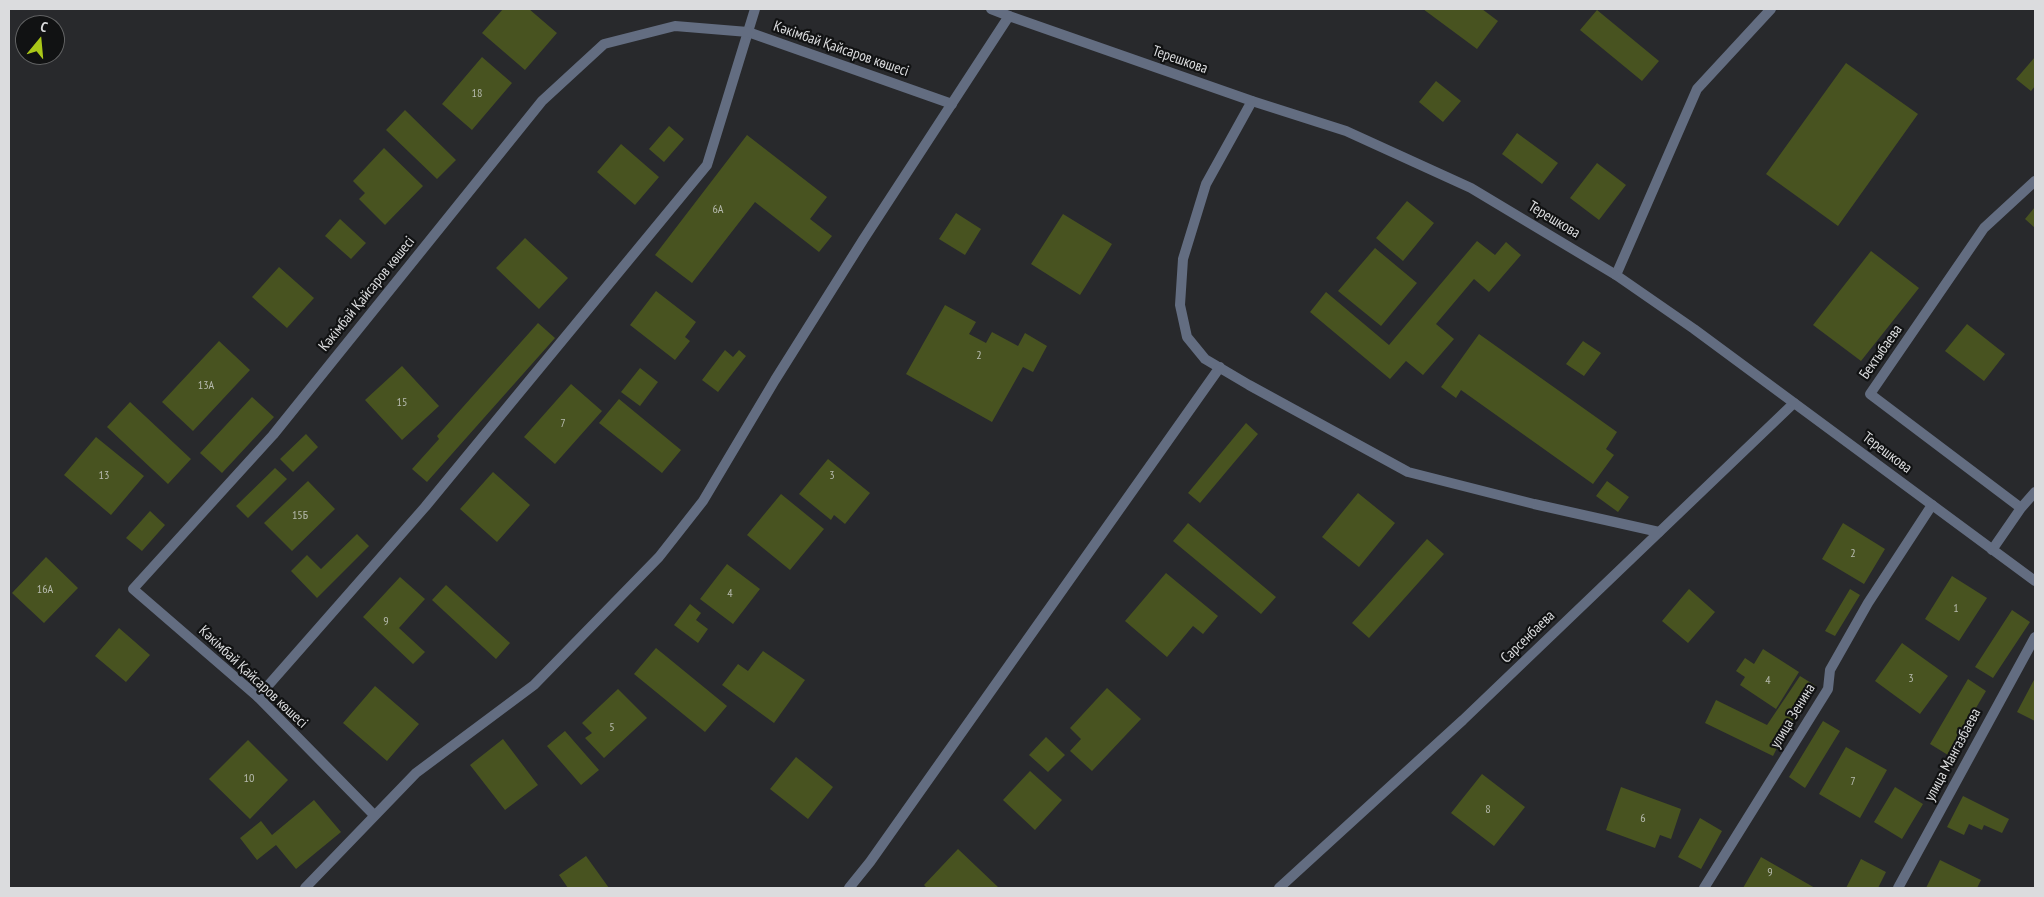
<!DOCTYPE html>
<meta charset="utf-8">
<style>
body{margin:0}
#map{position:relative;width:2044px;height:897px;overflow:hidden;background:#28292c;font-family:"PT Sans Narrow",sans-serif}
canvas{display:block}
.frame{position:absolute;inset:0;border:10px solid #dbdcde;pointer-events:none}
.north{position:absolute;left:15px;top:15px;width:50px;height:50px;box-sizing:border-box;background:#111213;border:1px solid #626364;border-radius:50%;rotate:17deg;font-size:14px;font-weight:700;line-height:20px;text-align:center;color:#dbdcde}
.north::after{content:'';display:block;margin:auto;width:18px;height:22px;background:#aac718;clip-path:polygon(50% 0,100% 100%,50% 72%,0 100%)}
</style>
<div id="map">
<canvas width="2044" height="897"></canvas>
<div class="frame"></div>
<div class="north">С</div>
</div>
<script>
const context = document.querySelector('canvas').getContext('2d');
context.lineJoin = 'round';
function fill(path, color) { context.fillStyle = color; context.fill(path, 'evenodd'); }
const poly = rows => new Path2D(rows.map(r => 'M' + r).join(''));
function strokePath(path, color, width, dash) { context.strokeStyle = color; context.lineWidth = width; context.lineCap = dash ? 'butt' : 'round'; context.setLineDash(dash || []); context.stroke(path); }
function drawText(font, color, halo, rows, align = 'center') {
  context.font = font + ' "PT Sans Narrow",sans-serif'; context.lineWidth = 4.5; context.setLineDash([]); context.textBaseline = 'middle'; context.strokeStyle = halo; context.fillStyle = color; for (const [text, x, y, turn = 0] of rows) {
    context.save(); context.translate(x, y); context.rotate((+turn || 0) * Math.PI / 180); context.textAlign = isNaN(turn) ? turn : align; if (halo) context.strokeText(text, 0, 0); context.fillText(text, 0, 0); context.restore();
  }
}
const building = poly([
 [503,9,529,9,557,33,525,70,482,33],
 [1423,9,1482,9,1498,21,1477,49],
 [1597,10,1659,61,1642,81,1580,30],
 [482,57,512,83,472,130,442,104],
 [2035,57,2035,86,2031,91,2016,79],
 [1846,63,1918,114,1838,226,1766,174],
 [1436,81,1461,101,1443,122,1419,102],
 [405,110,456,160,437,179,386,130],
 [669,126,684,139,664,162,649,149],
 [1517,133,1558,163,1542,184,1502,154],
 [747,135,827,197,810,219,832,236,819,252,755,202,692,283,655,255],
 [621,144,659,177,635,205,597,172],
 [384,148,423,186,385,225,359,199,365,193,353,181],
 [1597,163,1626,185,1599,220,1570,198],
 [1407,201,1434,223,1403,261,1376,238],
 [2035,207,2035,228,2025,219],
 [956,213,981,229,965,255,939,239],
 [1063,214,1112,244,1080,295,1031,264],
 [340,219,366,243,351,259,325,236],
 [525,238,568,278,539,309,496,268],
 [1477,241,1495,255,1506,242,1521,255,1489,292,1474,279,1436,324,1454,339,1423,375,1406,361,1390,379,1310,312,1326,292,1389,345],
 [1375,248,1417,283,1381,326,1338,291],
 [1871,251,1919,288,1861,361,1813,325],
 [279,267,314,298,287,328,252,297],
 [656,291,696,322,685,337,690,341,675,360,630,325],
 [945,305,976,322,969,334,986,343,992,332,1018,346,1025,333,1047,346,1033,372,1023,367,992,422,906,374],
 [538,323,555,338,427,482,412,469,439,439,437,436],
 [1967,324,2005,354,1984,381,1945,351],
 [1479,334,1617,432,1606,449,1614,455,1593,484,1461,390,1456,398,1441,387],
 [219,341,250,370,193,431,162,402],
 [1583,341,1601,353,1584,376,1566,364],
 [725,350,733,357,739,350,746,356,718,392,702,380],
 [402,366,439,406,402,440,365,400],
 [640,368,658,382,640,406,621,392],
 [571,384,602,411,555,464,524,437],
 [252,397,274,417,222,473,200,453],
 [619,399,681,450,662,473,599,423],
 [130,402,191,459,168,484,107,427],
 [1246,423,1258,434,1200,503,1188,493],
 [306,434,318,447,293,472,280,459],
 [96,437,144,476,111,515,64,475],
 [828,459,870,493,845,524,834,515,831,520,799,494],
 [275,468,287,479,248,518,236,506],
 [493,472,530,505,497,542,460,509],
 [308,481,335,509,292,551,264,523],
 [1607,481,1629,497,1618,512,1596,496],
 [1358,493,1395,523,1359,567,1322,537],
 [781,494,824,529,790,570,747,535],
 [150,511,165,525,142,551,126,538],
 [1188,523,1276,597,1261,614,1173,541],
 [1843,523,1885,549,1864,584,1822,559],
 [357,534,369,546,317,598,291,571,307,555,321,569],
 [1427,539,1444,554,1369,638,1352,623],
 [46,557,78,588,44,623,12,593],
 [727,564,760,589,733,624,700,599],
 [1166,573,1218,616,1203,634,1193,626,1167,657,1125,621],
 [1952,576,1987,598,1959,641,1925,619],
 [400,577,425,599,399,628,425,652,413,664,363,617],
 [446,585,510,643,496,659,432,600],
 [1689,589,1715,612,1688,643,1662,621],
 [1850,589,1860,595,1835,636,1825,631],
 [690,604,701,613,696,620,708,629,698,643,674,625],
 [2012,610,2030,622,1993,678,1975,667],
 [119,628,150,655,126,682,95,656],
 [1902,643,1948,676,1920,714,1875,681],
 [656,648,727,706,705,732,634,674],
 [1763,649,1799,672,1776,709,1740,685,1745,677,1736,671,1745,658,1754,664],
 [763,651,805,680,774,723,722,685,738,664,748,671],
 [1800,676,1816,686,1784,734,1773,756,1705,723,1716,700,1767,725],
 [2035,678,2035,721,2017,712],
 [1968,679,1986,691,1948,755,1930,744],
 [375,686,419,724,387,761,343,723],
 [1107,688,1141,719,1092,771,1070,751,1081,739,1070,728],
 [618,689,647,718,604,758,585,738,592,733,582,723],
 [1823,721,1840,731,1805,788,1789,777],
 [565,731,599,770,581,785,547,746],
 [1046,737,1065,755,1048,772,1029,755],
 [503,739,538,785,505,810,470,765],
 [248,740,288,780,250,819,209,779],
 [1846,747,1887,770,1860,818,1819,794],
 [796,757,833,787,808,819,770,789],
 [1030,771,1062,800,1035,830,1003,800],
 [1482,774,1525,807,1494,846,1451,813],
 [1621,787,1681,809,1671,839,1660,835,1655,848,1606,830],
 [1895,787,1923,804,1902,839,1874,822],
 [1963,796,2009,819,2002,833,1984,825,1982,830,1969,824,1964,835,1947,827],
 [314,800,341,832,296,869,276,845,257,860,240,838,261,821,272,835],
 [1700,818,1722,831,1701,869,1678,857],
 [958,849,998,887,996,888,927,888,924,885],
 [586,856,609,888,568,888,559,875],
 [1761,857,1815,888,1743,888],
 [1861,859,1886,872,1878,888,1846,888],
 [1940,860,1981,880,1977,888,1926,888]
]);
const service = poly([
 [1252,101,1206,184,1183,259,1180,305,1187,337,1205,359,1249,385,1408,472,1534,504,1659,532],
 [1616,275,1697,89,1771,9],
 [258,697,425,507,707,165,755,9],
 [849,888,870,862,1220,367],
 [1704,888,1828,689,1830,670,1868,603,1932,505]
]);
const minor = poly([
 [991,9,1009,16],
 [2021,508,1870,394,1984,228,2035,181],
 [1992,550,2021,508,2035,492],
 [374,815,258,697,133,589,273,435,542,101,604,44,675,26,748,32,952,104],
 [1279,888,1463,720,1794,403],
 [1898,888,2035,637]
]);
const tertiary = poly([
 [305,888,416,773,534,685,659,557,703,501,775,380,863,240,1009,16,1252,101,1346,131,1471,188,1616,275,1694,329,2035,581]
]);
const numberNames = [
 ["18",477,94],
 ["6А",718,210],
 ["2",979,356],
 ["13А",206,386],
 ["15",402,403],
 ["7",563,424],
 ["13",104,476],
 ["3",832,476],
 ["15Б",300,516],
 ["2",1853,554],
 ["16А",45,590],
 ["4",730,594],
 ["1",1956,609],
 ["9",386,622],
 ["3",1911,679],
 ["4",1768,681],
 ["5",612,728],
 ["10",249,779],
 ["7",1853,782],
 ["8",1488,810],
 ["6",1643,819],
 ["9",1770,873]
];
const streetNames = [
 ["Кәкімбай Қайсаров көшесі",841,49,19],
 ["Терешкова",1180,60,19],
 ["Терешкова",1554,220,31],
 ["Кәкімбай Қайсаров көшесі",367,294,-51],
 ["Бектыбаева",1881,352,-55],
 ["Терешкова",1887,453,37],
 ["Сарсенбаева",1528,637,-44],
 ["Кәкімбай Қайсаров көшесі",253,677,43],
 ["улица Зенина",1793,716,-59],
 ["улица Мангазбаева",1953,755,-62]
];
fill(building, '#485320');
strokePath(service, '#636d81', 10);
strokePath(minor, '#636d81', 10);
strokePath(tertiary, '#636d81', 10);
drawText('12px', '#b6baae', null, numberNames);
drawText('15px', '#dbdcde', '#111213', streetNames);
</script>
